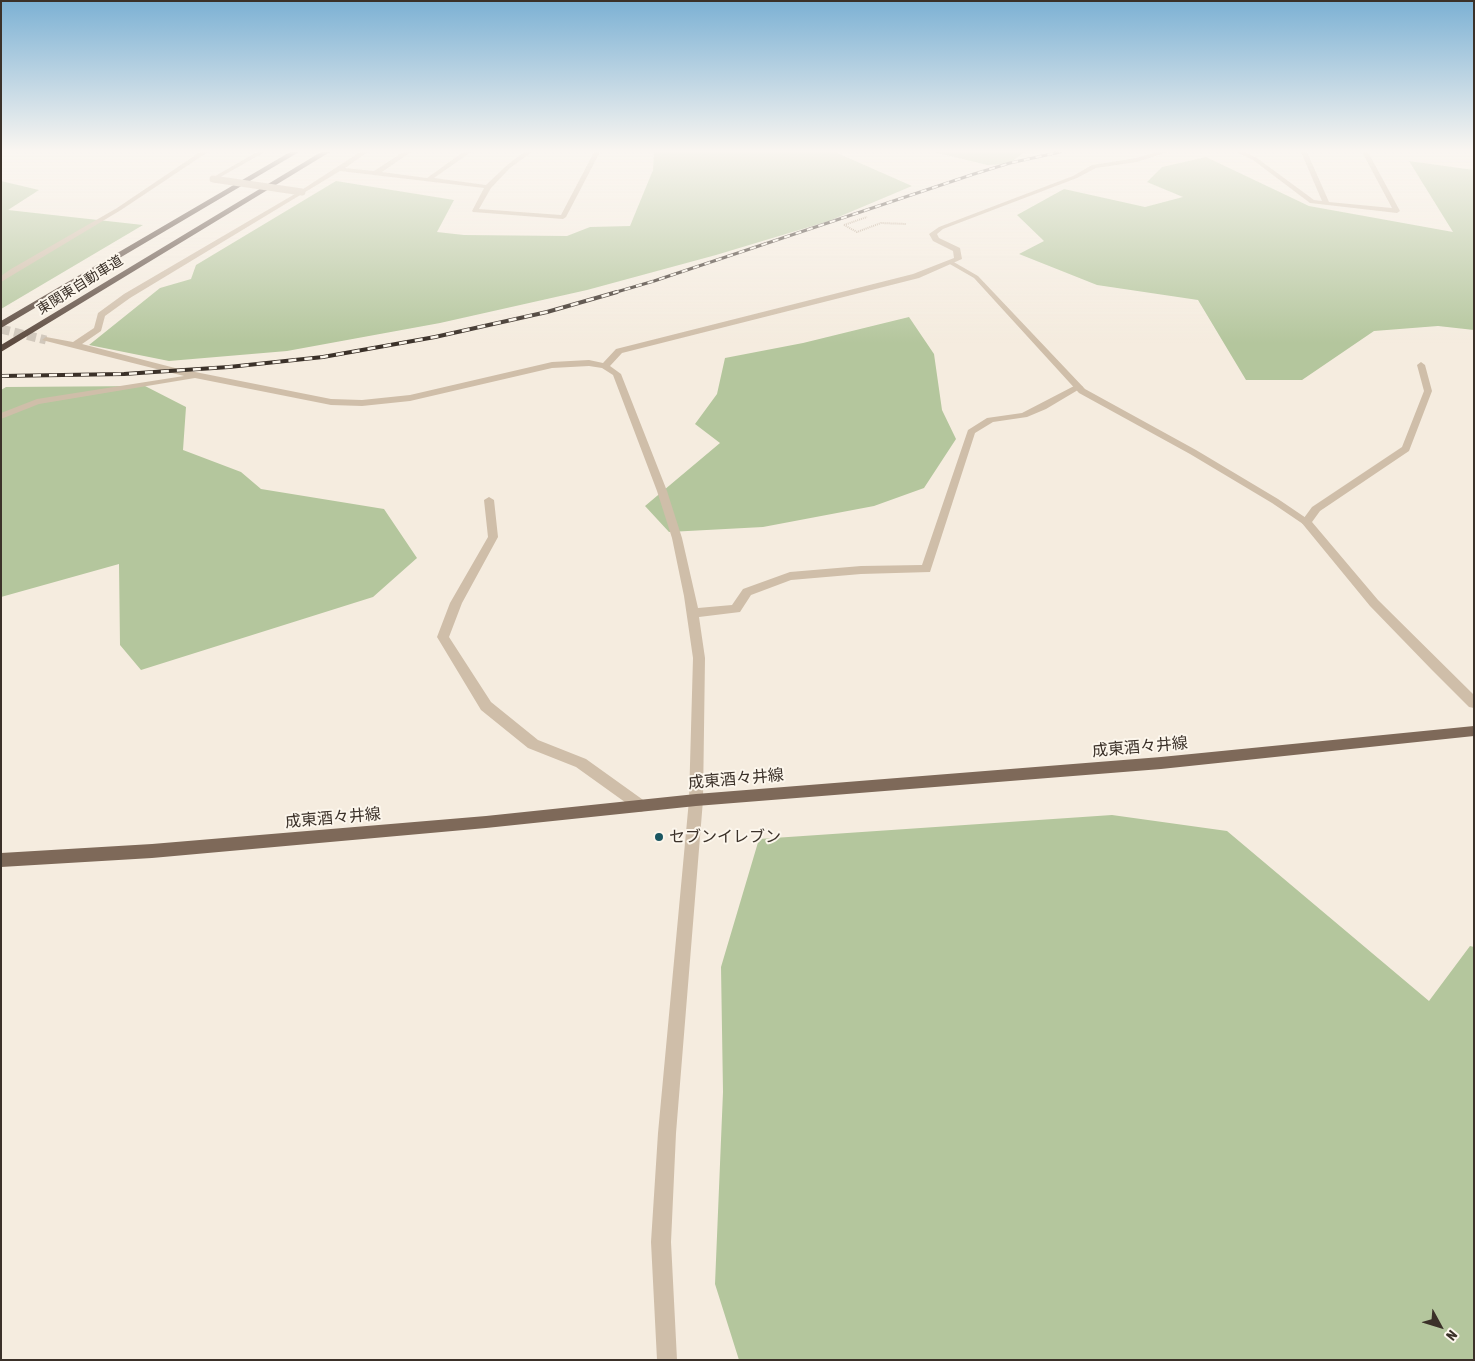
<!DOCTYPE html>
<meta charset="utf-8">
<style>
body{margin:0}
#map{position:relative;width:1475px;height:1361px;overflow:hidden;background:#f5ecdf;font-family:"Asap Condensed",sans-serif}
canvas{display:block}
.frame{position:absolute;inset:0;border:2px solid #3b3129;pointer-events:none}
.north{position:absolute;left:1415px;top:1301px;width:50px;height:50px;-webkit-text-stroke:4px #fcf6ec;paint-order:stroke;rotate:129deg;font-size:14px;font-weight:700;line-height:20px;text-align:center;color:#3b3129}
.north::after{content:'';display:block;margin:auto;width:18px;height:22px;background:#3b3129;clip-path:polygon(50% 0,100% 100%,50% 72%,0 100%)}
</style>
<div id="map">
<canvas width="1475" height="1361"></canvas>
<div class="frame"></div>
<div class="north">N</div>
</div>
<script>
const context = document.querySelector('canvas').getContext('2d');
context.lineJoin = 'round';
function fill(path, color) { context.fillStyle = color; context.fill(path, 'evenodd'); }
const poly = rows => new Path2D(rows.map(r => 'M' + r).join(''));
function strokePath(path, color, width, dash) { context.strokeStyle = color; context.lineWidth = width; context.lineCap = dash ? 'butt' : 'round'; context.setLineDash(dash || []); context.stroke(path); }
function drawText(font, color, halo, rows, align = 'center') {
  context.font = font + ' "Asap Condensed","Noto Sans JP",sans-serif'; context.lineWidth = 4; context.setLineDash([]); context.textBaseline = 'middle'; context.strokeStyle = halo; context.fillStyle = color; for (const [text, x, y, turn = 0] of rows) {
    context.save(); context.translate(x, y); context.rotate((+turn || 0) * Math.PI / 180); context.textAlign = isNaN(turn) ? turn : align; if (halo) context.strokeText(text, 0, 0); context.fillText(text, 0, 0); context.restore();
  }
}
const green = poly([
 [654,152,835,152,912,186,829,221,716,255,587,290,440,323,287,351,169,361,89,345,160,288,191,279,196,265,336,181,454,200,437,232,464,235,567,236,590,227,630,226,653,170],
 [934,152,1025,152,1008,164,987,165],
 [1206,157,1309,206,1453,232,1409,161,1474,170,1474,330,1438,326,1374,331,1302,380,1246,380,1198,300,1097,285,1019,254,1044,241,1017,215,1064,189,1145,207,1183,197,1147,182,1162,167],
 [1,181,39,190,8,210,143,225,1,309],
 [909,317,934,354,942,410,956,439,924,488,874,506,763,527,669,532,645,506,720,443,695,424,717,394,725,358,803,343],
 [145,386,186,407,183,450,241,472,261,489,384,509,417,558,373,597,141,670,120,645,119,564,1,597,1,390,6,387],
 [1112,815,1227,831,1429,1001,1470,946,1474,947,1474,1360,739,1360,715,1284,723,1092,721,967,759,839]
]);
const streetTunnel = poly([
 [1,329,46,340]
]);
const path = poly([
 [844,225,857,232,881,223,906,224],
 [844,225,867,217]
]);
const lane = poly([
 [948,261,952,261,978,276,1085,389,1196,450,1278,499,1309,520,1309,524,1303,524,1272,503,1190,454,1079,393,974,278,948,263,948,261]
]);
const street = poly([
 [200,152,208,152,121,210,1,282,1,276,11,269,117,208,200,152],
 [257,152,265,152,215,180,210,179,257,152],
 [360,152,368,152,345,168,374,171,403,152,411,152,382,172,427,178,463,152,471,152,434,178,486,185,506,166,524,152,532,152,510,168,491,188,479,209,561,215,594,152,600,152,566,217,563,219,473,212,472,211,484,188,340,171,130,298,105,316,101,331,82,344,175,368,331,399,362,400,410,395,552,362,589,360,603,363,616,349,913,274,954,258,953,251,933,241,929,234,939,227,1073,176,1092,165,1136,158,1157,152,1168,152,1137,162,1096,168,1077,178,943,229,937,234,939,238,960,248,962,259,919,278,622,353,610,366,621,374,667,491,682,538,698,608,732,605,743,589,790,572,861,566,922,565,968,430,987,418,1022,413,1076,385,1079,384,1083,387,1046,409,1027,417,993,422,975,433,930,572,861,574,791,580,751,595,740,612,699,617,705,658,703,800,676,1133,671,1242,677,1360,657,1360,651,1242,658,1133,689,800,693,658,684,596,672,538,657,491,613,375,602,368,589,366,552,368,410,401,362,406,331,405,195,378,39,404,1,419,1,413,37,399,184,376,42,340,46,337,73,342,94,328,98,313,124,294,300,191,360,152],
 [1236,152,1245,152,1257,158,1314,200,1322,201,1301,152,1307,152,1329,202,1392,208,1362,152,1368,152,1400,211,1397,213,1310,203,1253,160,1236,152],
 [1421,362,1425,365,1432,391,1409,451,1320,511,1312,522,1378,600,1474,695,1474,708,1469,707,1432,670,1370,606,1301,522,1312,507,1402,447,1424,391,1417,365,1421,362],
 [489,497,494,500,498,537,462,603,449,637,491,702,538,740,586,759,646,802,648,806,646,810,641,812,636,810,576,767,528,748,481,710,437,637,450,603,488,537,484,500,489,497]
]);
const primary = poly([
 [1474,726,1474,736,1161,769,696,806,486,828,152,858,1,867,1,853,152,844,486,816,696,794,1161,757,1474,726]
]);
const highway = poly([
 [290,152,299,152,1,328,1,321,290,152],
 [321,152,330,152,1,352,1,345,321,152]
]);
const railFar1 = poly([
 [613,293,654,281,974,174,1010,163,1060,152]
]);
const rail = poly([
 [1,376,124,374,229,367,323,357,435,337,547,312,617,292]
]);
const streetBridge = poly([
 [213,179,302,192]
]);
const markers = [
 [659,837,5,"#1a5661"]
];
const farStreetnames = [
 ["東関東自動車道",80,285,-32]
];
const streetNames = [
 ["成東酒々井線",1140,747,-5],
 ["成東酒々井線",736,779,-5],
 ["成東酒々井線",333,818,-5]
];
const poiNames = [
 ["セブンイレブン",669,837]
];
fill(green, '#b4c69d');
strokePath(streetTunnel, '#d0c7bb', 9, [9, 4.5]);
strokePath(path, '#bba893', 2, [1, 1]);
fill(lane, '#cfbea9');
fill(street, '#cfbea9');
fill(primary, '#7e6959');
fill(highway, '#5d4b40');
strokePath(railFar1, '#3b3129', 3);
strokePath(rail, '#3b3129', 4);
strokePath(railFar1, '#fcf6ec', 2, [6]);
strokePath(rail, '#fcf6ec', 2.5, [8]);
strokePath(streetBridge, '#cfbea9', 7);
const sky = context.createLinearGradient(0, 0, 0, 343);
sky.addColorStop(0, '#7cb1d4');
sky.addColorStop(0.44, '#faf6f1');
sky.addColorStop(1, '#faf6f100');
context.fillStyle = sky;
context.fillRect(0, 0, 1475, 343);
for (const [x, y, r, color] of markers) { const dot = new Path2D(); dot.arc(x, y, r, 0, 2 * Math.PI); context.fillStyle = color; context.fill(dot); strokePath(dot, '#fcf6ec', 2); }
drawText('14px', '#3b3129', '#fcf6ec', farStreetnames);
drawText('16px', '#3b3129', '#fcf6ec', streetNames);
drawText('16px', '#3b3129', '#fcf6ec', poiNames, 'left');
</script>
